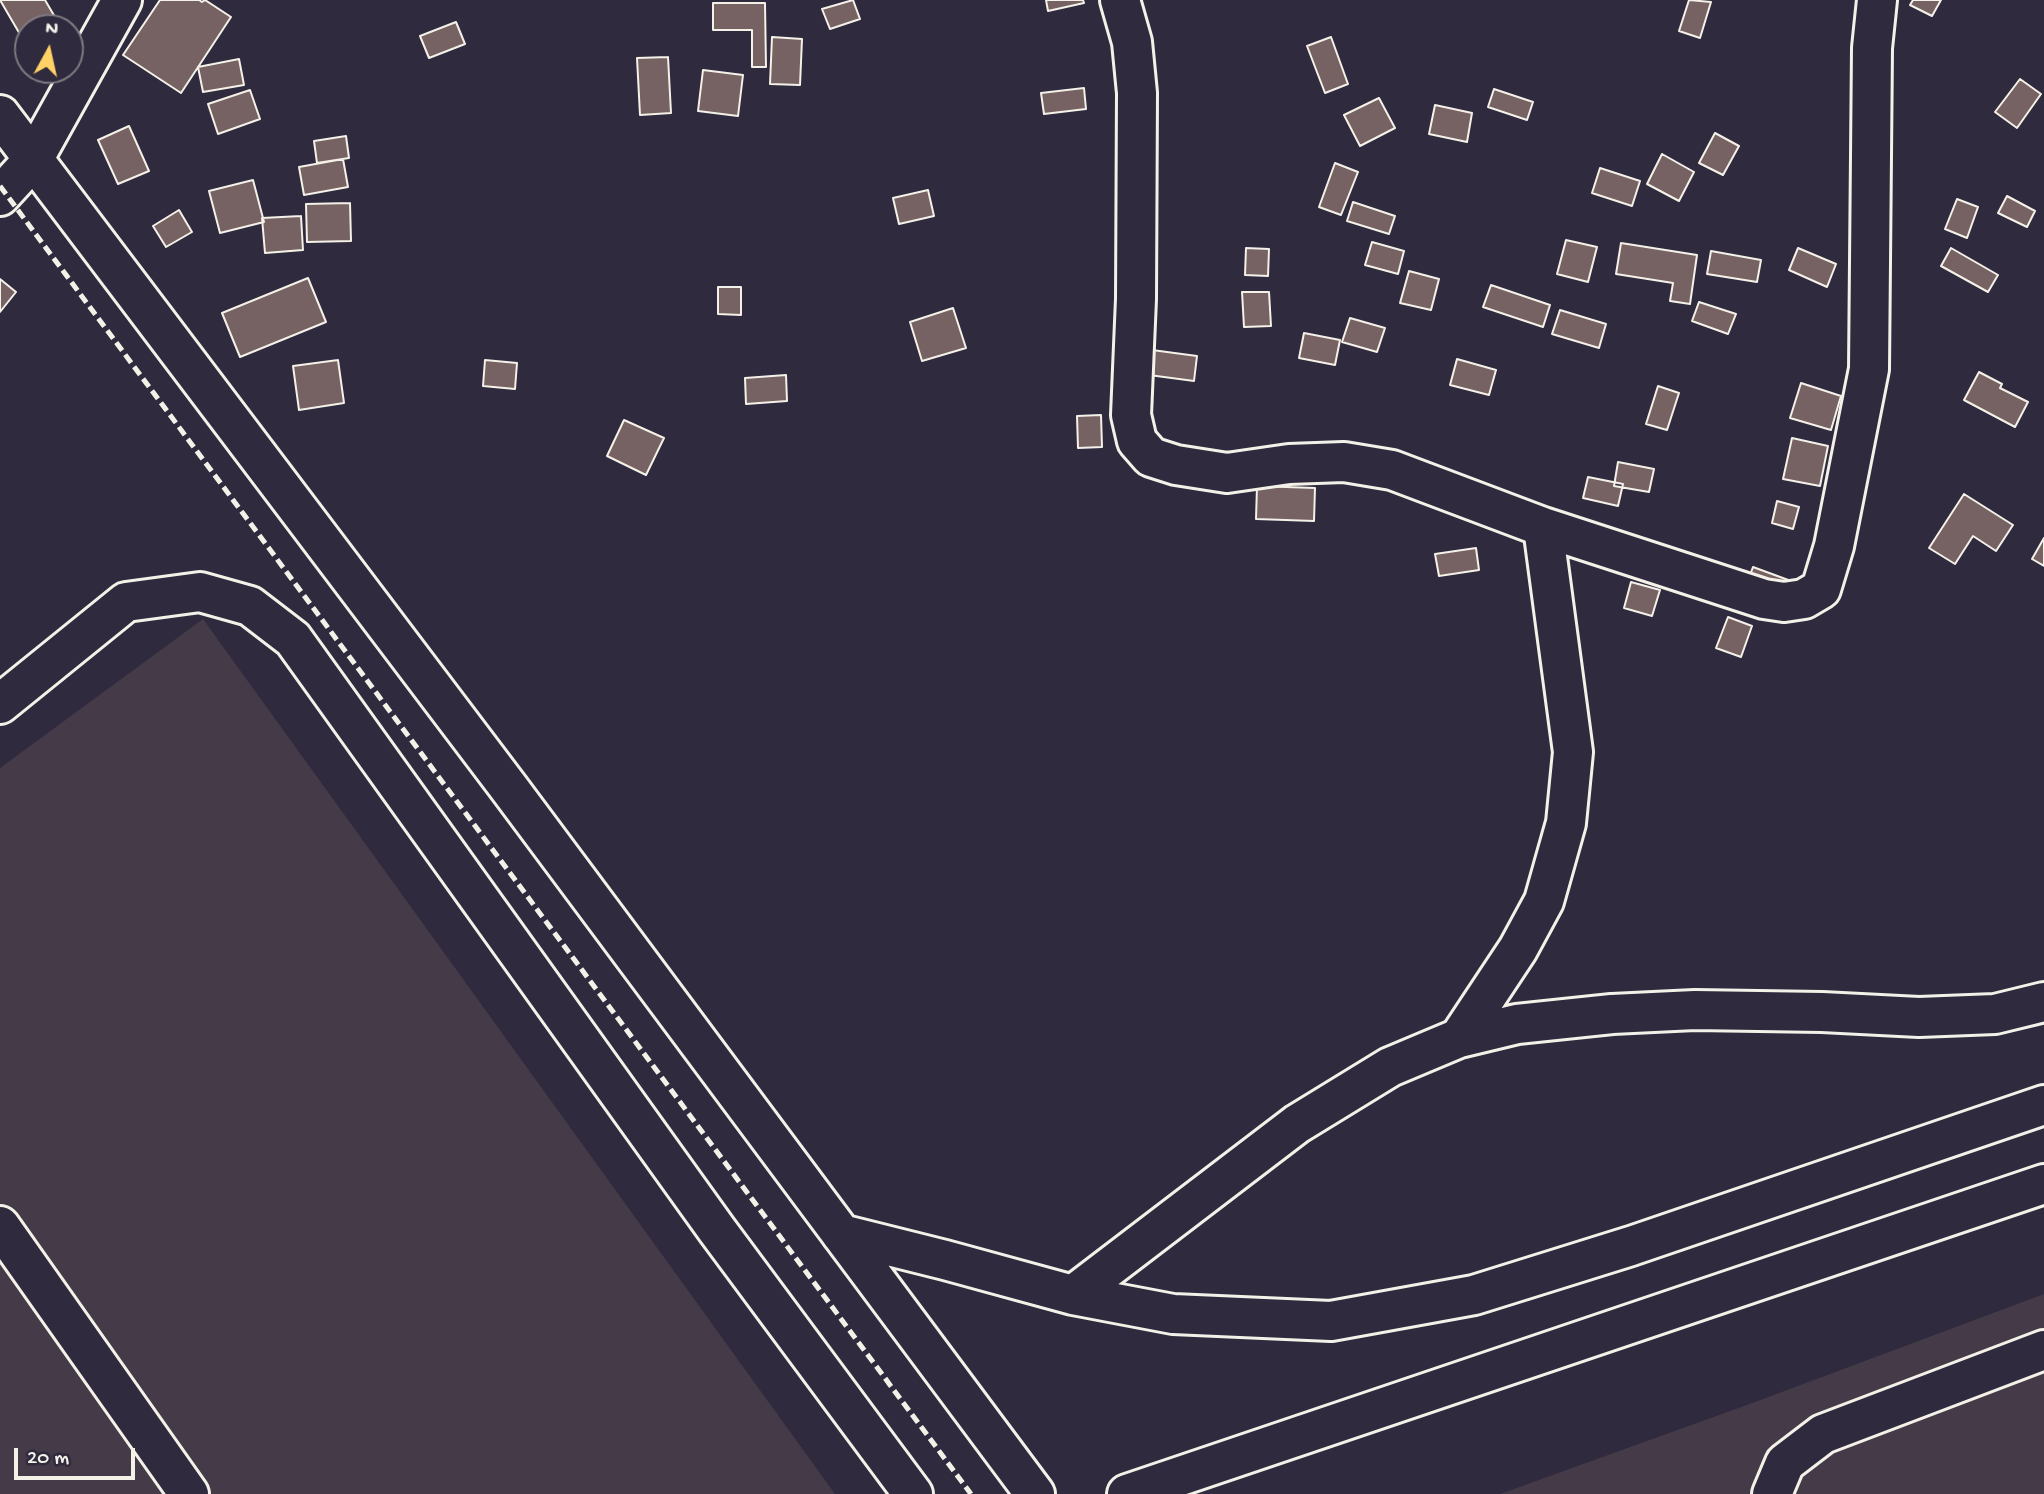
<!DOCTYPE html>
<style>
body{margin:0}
#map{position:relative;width:2044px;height:1494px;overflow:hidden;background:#2f2a3d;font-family:"Gochi Hand",sans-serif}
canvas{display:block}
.north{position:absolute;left:14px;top:14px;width:70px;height:70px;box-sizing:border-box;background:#2f2a3d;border:2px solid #7e7a81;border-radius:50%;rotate:8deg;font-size:19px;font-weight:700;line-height:28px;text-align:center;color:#f4f1e8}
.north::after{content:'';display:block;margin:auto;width:24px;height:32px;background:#ffd166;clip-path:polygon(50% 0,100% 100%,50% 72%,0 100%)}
.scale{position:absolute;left:14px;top:1448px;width:121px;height:32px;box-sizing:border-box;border:4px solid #f4f1e8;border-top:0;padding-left:9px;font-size:21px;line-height:24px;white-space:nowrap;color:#f4f1e8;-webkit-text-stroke:5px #2f2a3d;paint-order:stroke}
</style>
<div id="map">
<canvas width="2044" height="1494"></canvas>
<div class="north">N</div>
<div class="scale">20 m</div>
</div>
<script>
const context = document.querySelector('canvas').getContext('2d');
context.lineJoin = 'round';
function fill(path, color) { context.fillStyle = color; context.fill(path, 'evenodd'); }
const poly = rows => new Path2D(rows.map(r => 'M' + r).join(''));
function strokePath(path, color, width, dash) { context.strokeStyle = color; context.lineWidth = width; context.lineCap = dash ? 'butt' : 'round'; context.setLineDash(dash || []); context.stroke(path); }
const built = poly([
 [203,619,835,1494,0,1494,0,768],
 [2044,1294,2044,1494,1500,1494,1755,1402]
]);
const building = poly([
 [0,0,45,0,55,17,35,28,28,28,28,32,21,36,0,0],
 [160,0,199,0,202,2,205,0,231,17,181,93,123,55,160,0],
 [853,0,860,19,830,29,822,9,853,0],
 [1046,0,1083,0,1084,3,1048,11,1046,0],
 [1689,0,1711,2,1700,38,1679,31,1689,0],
 [1913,0,1941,0,1932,16,1910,5,1913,0],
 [713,3,765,3,766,67,752,67,752,30,713,30,713,3],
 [456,22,465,44,429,58,420,36,456,22],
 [772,37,802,39,800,85,770,84,772,37],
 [1331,37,1348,84,1325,93,1307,46,1331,37],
 [668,57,671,113,640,115,637,58,668,57],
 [239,59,244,85,203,92,198,67,239,59],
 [703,70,743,75,738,116,698,111,703,70],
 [2020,79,2041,94,2017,128,1995,112,2020,79],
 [1084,88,1086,109,1044,114,1041,93,1084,88],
 [1494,89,1533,102,1527,120,1488,107,1494,89],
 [250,90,260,119,218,134,208,104,250,90],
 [1379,98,1395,128,1360,146,1344,115,1379,98],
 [1435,105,1472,113,1467,142,1429,134,1435,105],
 [129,126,149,171,118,184,98,140,129,126],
 [1715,133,1739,146,1723,175,1699,163,1715,133],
 [346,136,349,158,317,163,314,141,346,136],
 [1662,154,1694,172,1679,201,1647,184,1662,154],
 [343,159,348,187,304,195,299,167,343,159],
 [1335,163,1358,172,1341,215,1319,207,1335,163],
 [1600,168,1640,181,1632,206,1592,193,1600,168],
 [253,180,264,222,220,233,209,191,253,180],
 [928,190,934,216,899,224,893,198,928,190],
 [2007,196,2035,211,2027,227,1998,213,2007,196],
 [1957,199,1978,207,1967,238,1945,229,1957,199],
 [1353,202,1395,216,1389,234,1347,221,1353,202],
 [350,203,351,241,307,242,306,204,350,203],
 [179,210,192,232,166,247,153,226,179,210],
 [301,216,303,250,265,253,262,218,301,216],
 [1566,240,1597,247,1588,282,1557,274,1566,240],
 [1372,242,1404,251,1398,274,1365,265,1372,242],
 [1621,243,1697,255,1690,304,1670,301,1673,283,1616,274,1621,243],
 [1246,248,1269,249,1268,276,1245,275,1246,248],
 [1798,248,1836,264,1827,287,1789,270,1798,248],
 [1951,248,1998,275,1988,292,1941,266,1951,248],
 [1711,251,1761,260,1757,282,1707,274,1711,251],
 [1409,271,1439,279,1431,310,1400,303,1409,271],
 [308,278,326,322,240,357,222,313,308,278],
 [0,279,16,292,0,312,0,279],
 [1491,285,1550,305,1543,327,1483,307,1491,285],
 [718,287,741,287,741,315,718,314,718,287],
 [1242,292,1269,292,1271,326,1244,327,1242,292],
 [1699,302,1736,314,1728,334,1692,321,1699,302],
 [953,308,966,348,922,361,910,322,953,308],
 [1560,310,1606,324,1599,348,1552,334,1560,310],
 [1350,318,1385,328,1377,352,1342,342,1350,318],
 [1304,333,1340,340,1335,365,1299,358,1304,333],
 [1152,350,1197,356,1194,381,1149,375,1152,350],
 [1457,359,1496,370,1489,395,1450,385,1457,359],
 [338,360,344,403,299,410,293,366,338,360],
 [485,360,517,363,515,389,483,386,485,360],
 [1979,372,2002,384,2000,388,2028,402,2015,427,1964,400,1979,372],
 [786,375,787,401,746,404,745,378,786,375],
 [1801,383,1841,396,1831,430,1790,418,1801,383],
 [1658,386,1679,393,1667,430,1646,424,1658,386],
 [1101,415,1102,447,1078,448,1077,416,1101,415],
 [624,420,664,438,646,475,607,456,624,420],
 [1792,438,1828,446,1820,486,1783,479,1792,438],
 [1618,462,1654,469,1649,492,1614,486,1618,462],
 [1588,477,1623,484,1618,506,1583,498,1588,477],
 [1257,486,1315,488,1314,521,1256,519,1257,486],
 [1964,494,2013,525,1996,551,1973,536,1955,564,1929,548,1964,494],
 [1777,501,1799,507,1793,529,1772,523,1777,501],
 [2044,538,2044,566,2032,559,2044,538],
 [1476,548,1479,570,1439,576,1435,554,1476,548],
 [1753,567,1791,581,1782,608,1743,594,1753,567],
 [1631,582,1660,590,1652,616,1624,608,1631,582],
 [1728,617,1752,626,1741,657,1716,648,1728,617]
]);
const minor = poly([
 [1120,0,1132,42,1137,93,1136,299,1131,415,1137,441,1151,457,1176,465,1227,473,1289,464,1344,462,1392,470,1543,527,1764,599,1784,602,1804,599,1821,589,1834,546,1869,369,1872,48,1877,0],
 [0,115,509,788,1035,1494],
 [0,196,33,160,122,0],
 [0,704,126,602,200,592,250,606,293,639,717,1230,913,1494],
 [1459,1038,1518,949,1544,901,1566,823,1573,752,1543,527],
 [0,1226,189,1494],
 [841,1234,945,1260,1073,1295,1173,1314,1331,1321,1474,1295,1631,1246,2044,1105],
 [1073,1295,1297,1124,1390,1067,1459,1038,1517,1024,1612,1014,1695,1010,1822,1012,1919,1017,1995,1014,2044,1002],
 [1127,1494,2044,1184],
 [1772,1494,1785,1463,1823,1434,2044,1350]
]);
const rail = poly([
 [0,186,971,1494]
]);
fill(built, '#443a48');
fill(building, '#766163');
strokePath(building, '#f4f1e8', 2);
strokePath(minor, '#f4f1e8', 44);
strokePath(minor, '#2f2a3d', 38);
strokePath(rail, '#f4f1e8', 5, [10, 5]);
</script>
